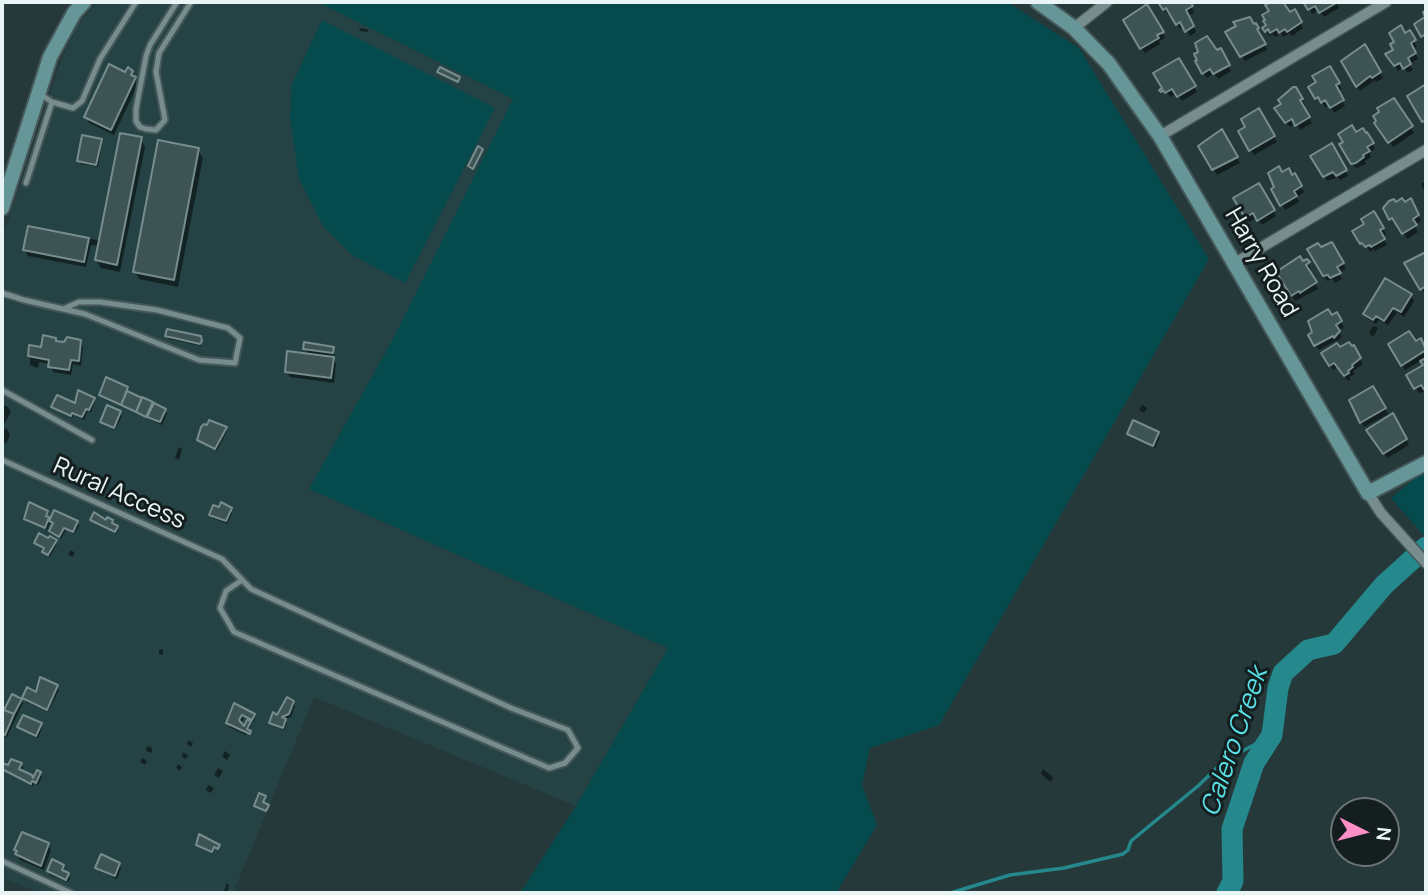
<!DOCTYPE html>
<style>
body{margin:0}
#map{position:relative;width:1428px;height:895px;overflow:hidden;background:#25393a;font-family:Manrope,sans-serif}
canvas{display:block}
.frame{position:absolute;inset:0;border:4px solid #e9f5f5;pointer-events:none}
.north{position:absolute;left:1330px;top:797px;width:70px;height:70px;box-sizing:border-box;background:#151e1f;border:2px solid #6a7475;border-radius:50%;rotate:96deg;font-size:19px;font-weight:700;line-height:28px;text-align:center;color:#e9f5f5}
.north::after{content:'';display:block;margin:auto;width:24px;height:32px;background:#fb8fc6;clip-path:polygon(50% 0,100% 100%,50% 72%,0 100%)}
</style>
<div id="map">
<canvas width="1428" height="895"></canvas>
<div class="frame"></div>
<div class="north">N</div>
</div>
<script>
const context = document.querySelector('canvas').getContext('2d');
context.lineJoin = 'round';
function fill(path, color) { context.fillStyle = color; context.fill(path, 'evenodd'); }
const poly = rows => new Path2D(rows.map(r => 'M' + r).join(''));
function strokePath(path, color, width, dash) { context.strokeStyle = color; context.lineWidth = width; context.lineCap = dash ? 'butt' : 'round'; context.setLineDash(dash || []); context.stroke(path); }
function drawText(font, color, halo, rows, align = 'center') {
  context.font = font + ' Manrope,sans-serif'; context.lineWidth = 6; context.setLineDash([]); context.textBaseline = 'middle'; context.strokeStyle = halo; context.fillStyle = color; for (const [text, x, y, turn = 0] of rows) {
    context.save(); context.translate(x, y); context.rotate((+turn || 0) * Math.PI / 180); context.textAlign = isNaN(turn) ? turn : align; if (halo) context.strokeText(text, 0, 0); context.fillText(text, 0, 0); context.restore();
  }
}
const built = poly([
 [98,2,318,2,514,99,393,339,309,489,668,648,576,806,314,697,233,893,42,893,2,878,2,240,61,61,77,25]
]);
const green = poly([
 [318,2,1007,2,1079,48,1209,259,939,725,870,748,862,785,877,825,836,893,520,893,576,806,668,648,309,489,393,339,513,99],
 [322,20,495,108,405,283,352,255,323,226,299,179,290,117,292,84],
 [1426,469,1426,538,1391,498]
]);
const shadow = poly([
 [1160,2,1190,2,1194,13,1188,16,1196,32,1190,36,1184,27,1180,29,1170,13,1167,14],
 [1274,2,1280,2,1289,15,1294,12,1303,28,1292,36,1290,33,1283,37,1281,33,1275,37,1273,34,1269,36,1265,28,1268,26,1271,12,1268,6],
 [1306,2,1336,2,1339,8,1324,17,1319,10,1312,14],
 [1146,6,1165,38,1159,41,1160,44,1145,53,1125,21],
 [1256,26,1267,50,1245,61,1228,33],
 [359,28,367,29,368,32,360,31],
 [1409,32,1417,47,1413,49,1418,59,1409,64,1413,70,1408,73,1404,67,1398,71,1388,54,1396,50,1404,35],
 [1364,47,1383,78,1376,82,1375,80,1360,91,1343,62],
 [1220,50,1231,71,1218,79,1214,73,1207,78,1197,62],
 [1179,60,1197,92,1182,101,1177,93,1170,97,1156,74],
 [1329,68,1342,89,1338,92,1345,106,1334,113,1330,105,1325,107,1322,102,1320,103,1310,87,1318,83],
 [132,72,138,84,114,135,89,123,86,117,126,74],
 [1296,89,1305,105,1302,106,1312,123,1300,130,1296,123,1290,127,1279,114],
 [1393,101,1414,133,1393,147,1379,129],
 [1258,111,1277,142,1254,155,1240,132,1248,127],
 [1221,132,1240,163,1217,175,1200,146],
 [1356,134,1367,134,1375,149,1369,153,1371,157,1365,161,1366,164,1356,168,1341,145],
 [141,139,145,147,120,272,101,268,96,260,99,246,91,245,86,267,28,256,25,250,29,228,98,240,100,244],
 [100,141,102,144,98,167,81,164,79,161],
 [1331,146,1348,176,1340,180,1338,177,1327,181,1312,156],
 [198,150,203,158,178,287,139,279,135,272],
 [1282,174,1292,177,1294,176,1304,192,1296,197,1299,202,1285,210,1273,190,1277,188],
 [1426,181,1426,194,1421,184],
 [1258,185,1276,216,1262,225,1257,218,1249,222,1236,199],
 [1396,204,1414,206,1421,221,1414,225,1418,232,1407,239,1397,222,1394,224,1385,209],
 [1374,213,1386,234,1382,236,1387,245,1375,251,1374,249,1370,252,1367,247,1364,248,1354,232,1366,225],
 [1331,244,1346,269,1339,273,1342,279,1335,283,1333,279,1327,281,1309,250,1320,249],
 [1426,254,1426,293,1425,294,1407,264],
 [1307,261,1311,269,1307,271,1318,289,1295,301,1278,272],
 [1411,296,1414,301,1404,317,1397,312,1388,325,1379,320,1376,324,1368,319,1365,314],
 [1336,314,1344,327,1338,331,1342,337,1338,340,1339,343,1337,340,1319,350,1310,336],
 [1373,326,1378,328,1373,337,1369,333],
 [167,336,200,337,201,346,169,339],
 [55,339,57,343,80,341,83,347,81,366,73,364,71,375,53,372,50,364,39,362,38,368,30,365,30,356],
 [1420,341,1426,351,1426,391,1419,393,1408,375,1425,366,1422,360,1405,370,1391,344,1416,343],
 [1353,347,1363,364,1353,371,1355,374,1349,377,1351,379,1348,381,1338,367,1333,370,1323,354],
 [333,348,335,356,331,355,336,364,334,383,290,377,287,371,309,355,305,349],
 [127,388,128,393,165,410,167,413,162,425,102,398,101,395],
 [1373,388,1388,414,1364,427,1361,422],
 [93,399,95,402,91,412,88,411,84,420,74,415,72,418,55,410,53,407,76,405],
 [2,404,8,407,11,412,2,428],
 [1142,405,1147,408,1144,413,1139,410],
 [120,413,122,416,115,430,104,425,102,422],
 [1393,416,1409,445,1387,458,1369,431],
 [2,428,7,429,10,435,6,444,2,441],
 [225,428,227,431,217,451,201,443,199,440],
 [1129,434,1158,434,1160,437,1155,448,1131,437],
 [179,447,182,449,179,460,175,458],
 [228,507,232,513,227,524,213,518,211,515],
 [47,512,48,518,51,520,77,523,79,526,74,534,66,530,61,539,51,531,55,525,50,523,47,530,28,522,26,519],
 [92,520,116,527,118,531,116,534,94,523],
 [55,541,57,544,50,557,36,543],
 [71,550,75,553,72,557,68,554],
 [159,649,163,650,163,655,159,654],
 [57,687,59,690,48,712,26,702,24,698],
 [21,700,23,703,7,737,2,735,2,710,5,712],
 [293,702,295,706,291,717,284,719,287,723,284,730,273,726,271,723],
 [235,706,254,715,255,718,254,722,244,717,241,723,245,728,248,721,251,726,246,735,229,727,227,723],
 [40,725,42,728,38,738,21,730,19,727],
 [188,740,193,743,191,747,187,744],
 [147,746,152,748,152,753,146,751],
 [225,751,230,755,227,760,222,756],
 [183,752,188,755,186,759,182,757],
 [142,758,147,761,145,765,140,762],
 [21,764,23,767,20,772,34,780,40,774,42,777,38,785,34,783,33,786,2,769,2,765,9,768],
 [178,764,182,767,180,771,176,768],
 [218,768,223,771,219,778,214,775],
 [1043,769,1053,777,1051,782,1041,774],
 [208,785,214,788,211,793,206,790],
 [200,837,219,847,221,850,211,847,214,854,200,848,198,845],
 [47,844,51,850,44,870,20,860,17,854],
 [119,864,121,868,117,879,99,871,97,868],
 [63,866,63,872,70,878,68,882,50,875,49,871],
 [227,883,229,885,228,891,224,891]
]);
const stream = poly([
 [950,893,1010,875,1064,868,1123,854,1128,850,1131,841,1198,786,1224,761,1272,735]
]);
const river = poly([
 [1227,893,1233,881,1232,829,1254,763,1272,735,1278,688,1283,673,1308,650,1334,644,1384,585,1426,547]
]);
const building = poly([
 [1158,2,1190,2,1193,6,1186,10,1194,26,1185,32,1180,22,1176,25,1166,8,1163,10,1158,2],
 [1271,2,1283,2,1290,12,1295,9,1302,22,1287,32,1285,29,1279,33,1277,29,1270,33,1268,29,1265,32,1262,28,1266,25,1263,21,1265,20,1262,15,1269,11,1265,5,1271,2],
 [1303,2,1338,2,1319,13,1315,6,1308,10,1303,2],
 [1147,4,1164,32,1157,35,1159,38,1140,49,1123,20,1147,4],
 [1426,10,1426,39,1424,35,1421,37,1414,24,1425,17,1423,12,1426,10],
 [1250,17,1254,24,1256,23,1259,28,1257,29,1266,44,1240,57,1225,32,1236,26,1233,22,1250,17],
 [1401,25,1405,33,1410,30,1416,40,1411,43,1416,53,1408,58,1411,64,1403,69,1400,63,1394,66,1385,54,1393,50,1390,44,1394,42,1389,33,1401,25],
 [1207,36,1217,50,1221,48,1230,65,1213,74,1210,69,1202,74,1195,61,1197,60,1194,54,1198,52,1195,43,1207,36],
 [1365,44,1381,72,1372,78,1370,76,1356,87,1341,61,1365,44],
 [1179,58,1196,86,1177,97,1172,89,1165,93,1163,90,1161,92,1159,90,1162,88,1153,73,1179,58],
 [109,64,125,72,128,67,133,71,131,75,136,77,111,130,84,117,109,64],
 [1330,66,1340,83,1336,85,1344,100,1330,108,1325,100,1321,103,1318,97,1315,99,1308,87,1316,82,1312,76,1330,66],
 [440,67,460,77,458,82,437,72,440,67],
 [1426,84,1426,120,1422,122,1407,96,1426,84],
 [1293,87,1296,87,1303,99,1300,100,1310,117,1295,126,1292,119,1285,123,1274,108,1281,104,1278,100,1293,87],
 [1394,98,1413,126,1388,143,1374,123,1376,121,1373,116,1379,112,1377,108,1394,98],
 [1259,108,1275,136,1249,151,1238,131,1245,127,1241,119,1259,108],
 [1352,125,1356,132,1363,128,1366,133,1367,132,1374,143,1367,147,1370,151,1363,155,1364,157,1356,163,1351,164,1339,144,1343,142,1338,134,1352,125],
 [1222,129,1238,157,1212,170,1198,146,1222,129],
 [120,133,142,137,117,265,95,260,120,133],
 [82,135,102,139,96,165,77,161,82,135],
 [158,140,199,148,174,280,133,272,158,140],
 [1332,143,1347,170,1336,176,1333,172,1323,177,1310,156,1332,143],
 [478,146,483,149,473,169,468,166,478,146],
 [1279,166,1282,172,1289,168,1292,175,1295,173,1302,186,1294,191,1297,196,1280,206,1271,189,1274,187,1268,173,1279,166],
 [1259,183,1275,210,1257,221,1253,213,1245,218,1233,198,1259,183],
 [1402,198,1405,202,1411,198,1419,215,1413,219,1417,225,1402,234,1392,218,1389,220,1383,208,1389,201,1394,199,1396,202,1402,198],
 [1374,211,1384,228,1380,230,1385,239,1371,247,1370,245,1365,247,1362,243,1360,244,1352,231,1364,224,1361,219,1374,211],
 [28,226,89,238,84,262,23,250,28,226],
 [1332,242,1344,263,1337,267,1341,273,1330,278,1328,275,1323,276,1307,249,1318,243,1321,247,1332,242],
 [1426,252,1426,286,1420,290,1404,263,1426,252],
 [1300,256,1303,261,1307,259,1310,262,1306,265,1317,282,1300,293,1299,291,1291,296,1276,272,1300,256],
 [1385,278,1412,294,1401,312,1393,308,1384,321,1376,316,1373,320,1363,314,1385,278],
 [1328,309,1332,315,1337,312,1342,321,1336,325,1340,331,1334,338,1333,336,1314,346,1308,335,1312,332,1308,321,1328,309],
 [167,329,201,336,202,341,200,344,165,336,167,329],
 [1409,331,1416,341,1421,338,1426,350,1401,366,1388,344,1409,331],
 [43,335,56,338,56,341,64,342,67,337,81,340,79,361,71,360,69,370,48,367,49,360,28,356,29,345,41,347,43,335],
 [304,342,334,347,333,353,303,349,304,342],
 [1349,342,1352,346,1354,345,1361,358,1352,365,1353,367,1348,371,1349,373,1344,376,1334,363,1329,366,1321,353,1337,343,1340,347,1349,342],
 [287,351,334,357,331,378,285,372,287,351],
 [1426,358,1426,391,1425,391,1421,385,1414,389,1406,375,1423,365,1420,361,1426,358],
 [106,377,128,387,121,405,99,395,106,377],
 [1373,386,1386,408,1360,423,1349,400,1373,386],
 [78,390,95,398,89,410,86,409,82,417,72,413,71,416,51,407,57,395,75,403,78,390],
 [127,391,142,398,136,412,121,405,127,391],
 [142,397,153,402,146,417,136,412,142,397],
 [154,403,166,409,160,422,147,417,154,403],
 [107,405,121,411,114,428,100,422,107,405],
 [1393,413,1407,439,1383,454,1366,430,1393,413],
 [209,420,227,427,215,449,197,440,201,427,204,424,207,425,209,420],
 [1133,420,1159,432,1153,446,1127,434,1133,420],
 [29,502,48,511,46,516,49,517,45,528,24,519,29,502],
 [221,502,232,508,226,521,209,515,213,505,219,507,221,502],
 [54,510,78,521,73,532,64,528,59,537,49,531,53,523,49,521,54,510],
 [94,512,106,520,107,517,113,520,112,523,118,526,115,532,90,520,94,512],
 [39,533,48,538,50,536,57,540,48,555,42,552,44,548,34,543,39,533],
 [40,677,58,685,47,710,22,698,27,687,36,692,40,677],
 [12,694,22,699,14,714,4,710,12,694],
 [287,697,294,701,289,714,282,717,286,719,283,728,269,723,273,712,277,715,287,697],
 [234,703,255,714,252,720,242,715,239,720,244,726,247,720,251,721,247,729,251,731,250,734,226,723,234,703],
 [2,709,14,714,5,735,2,734,2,709],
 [23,715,42,723,36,736,17,727,23,715],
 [11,759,22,763,19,769,32,775,33,778,37,770,41,772,36,783,32,781,31,784,2,769,2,763,8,765,11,759],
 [259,793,266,796,263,802,269,805,266,811,254,806,259,793],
 [22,832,49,843,41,866,15,854,17,851,14,850,22,832],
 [199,834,220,845,218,849,214,847,212,852,196,845,199,834],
 [101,854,120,863,115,876,95,868,101,854],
 [52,859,64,865,62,870,69,873,66,880,47,871,52,859]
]);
const lane = poly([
 [177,2,150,45,146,56,136,109,136,121,140,127,146,129,156,130,165,120,156,72,159,53,191,2],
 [40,94,52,102,73,108,82,101,100,59,136,2],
 [26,183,52,102],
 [2,293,24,300,85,314,199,360,235,363,240,338,228,328,157,310,100,302,79,302,63,309],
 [2,390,92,440],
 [2,460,222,559,251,589,511,708,568,730,578,748,565,763,549,768,234,632,220,608,226,591,242,580],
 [2,861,71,893]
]);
const street = poly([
 [1074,28,1107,2],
 [1160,136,1386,2],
 [1235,263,1426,150],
 [1368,493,1381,513,1426,563]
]);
const secondary = poly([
 [1038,2,1074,28,1109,64,1160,136,1368,493,1426,463],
 [2,208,50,57,74,13,84,2]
]);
const streetNames = [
 ["Harry Road",1261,263,60],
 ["Rural Access",119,494,24]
];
const waterNames = [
 ["Calero Creek",1235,742,-71]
];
fill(built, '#254344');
fill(green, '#054b4d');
fill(shadow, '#0007');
strokePath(stream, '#25888c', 3.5);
strokePath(river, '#25888c', 21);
fill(building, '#3e5354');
strokePath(building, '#768c8d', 2);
strokePath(lane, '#455758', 9);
strokePath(street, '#455758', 13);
strokePath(secondary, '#455758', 18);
strokePath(lane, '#768c8d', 5);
strokePath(street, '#768c8d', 10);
strokePath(secondary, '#669698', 14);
drawText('24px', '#e9f5f5', '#151e1f', streetNames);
drawText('italic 26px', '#57e0e6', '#151e1f', waterNames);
</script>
